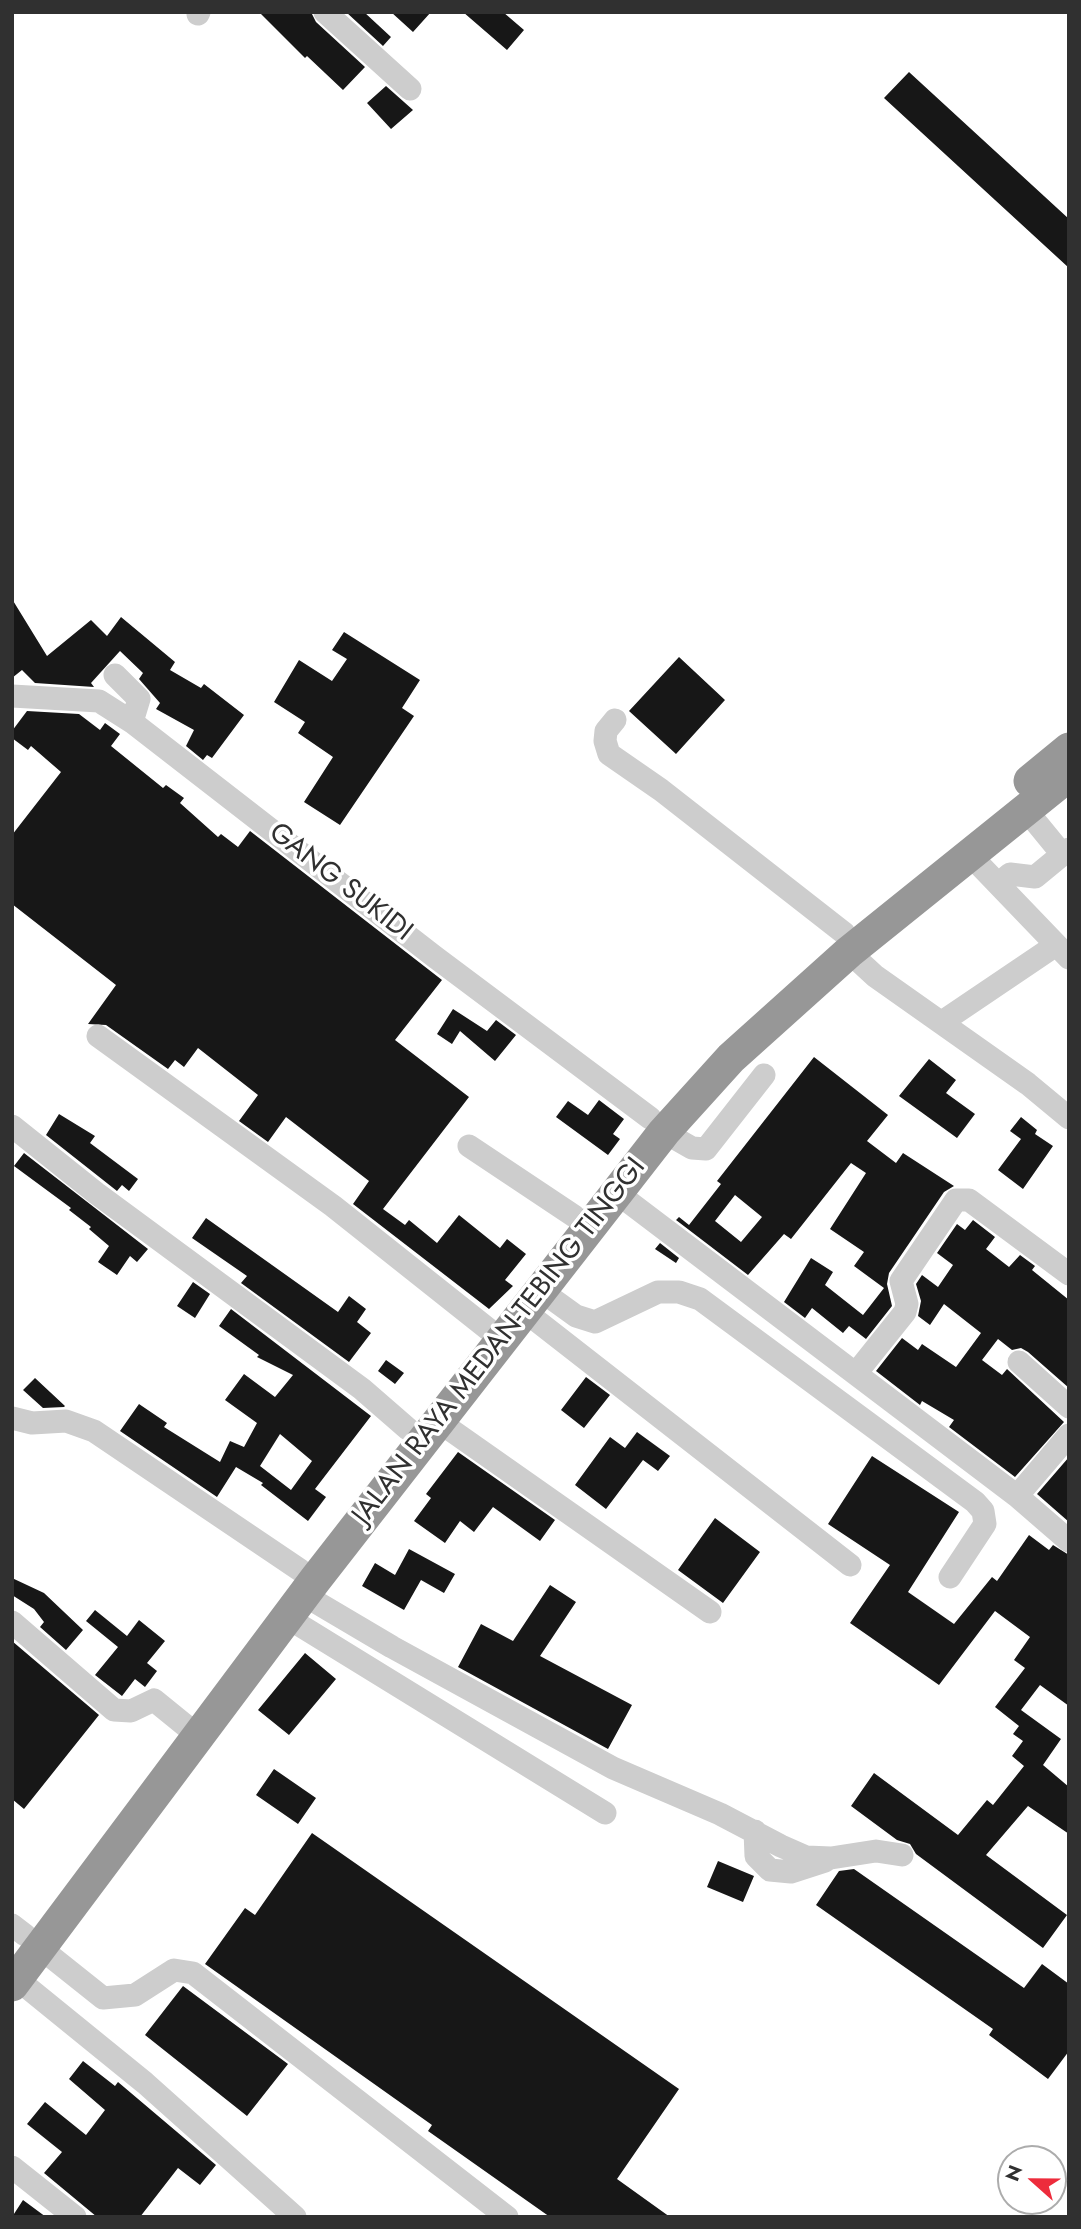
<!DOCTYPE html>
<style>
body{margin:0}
#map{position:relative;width:1081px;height:2229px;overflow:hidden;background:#fff;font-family:Jost,sans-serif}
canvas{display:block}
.frame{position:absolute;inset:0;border:14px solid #303030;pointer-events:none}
.north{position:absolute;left:997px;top:2145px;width:70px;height:70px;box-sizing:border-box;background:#fff;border:2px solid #acacac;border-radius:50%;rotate:291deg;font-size:19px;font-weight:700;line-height:28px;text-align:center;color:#303030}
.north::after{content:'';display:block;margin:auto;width:24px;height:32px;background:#ed2c3c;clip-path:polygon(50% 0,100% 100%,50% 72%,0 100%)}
</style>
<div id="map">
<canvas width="1081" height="2229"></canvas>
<div class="frame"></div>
<div class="north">N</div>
</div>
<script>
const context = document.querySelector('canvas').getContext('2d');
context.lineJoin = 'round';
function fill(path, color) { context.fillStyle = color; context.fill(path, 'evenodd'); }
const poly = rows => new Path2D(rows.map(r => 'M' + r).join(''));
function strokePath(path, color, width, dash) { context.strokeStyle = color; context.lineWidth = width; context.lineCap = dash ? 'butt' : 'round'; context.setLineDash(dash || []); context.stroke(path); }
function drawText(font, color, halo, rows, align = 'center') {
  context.font = font + ' Jost,sans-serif'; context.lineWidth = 7; context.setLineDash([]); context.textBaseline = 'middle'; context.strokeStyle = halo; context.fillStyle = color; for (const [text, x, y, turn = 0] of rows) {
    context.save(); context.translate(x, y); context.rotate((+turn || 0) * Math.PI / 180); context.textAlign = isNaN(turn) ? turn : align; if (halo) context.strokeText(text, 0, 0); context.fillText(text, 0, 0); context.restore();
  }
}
const building = poly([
 [259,12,311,12,316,22,365,67,343,90,307,56,305,58],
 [346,12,364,12,391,37,383,46],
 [391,12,431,12,413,32],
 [463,12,503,12,524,30,507,50],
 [909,72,1069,219,1069,268,884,98],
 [386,86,413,110,391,129,367,103],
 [12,599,47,656,91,620,107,636,121,617,175,662,170,670,201,688,204,684,244,715,212,758,207,755,203,760,186,746,194,730,156,709,160,703,139,679,143,673,120,651,91,683,94,687,35,683,22,670,12,678],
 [344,632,420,680,402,708,414,716,340,825,304,802,333,757,298,733,305,722,274,702,299,660,332,681,347,659,332,650],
 [679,657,725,700,676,754,629,711],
 [27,711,79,714,100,730,105,723,120,734,111,746,163,788,166,785,184,798,180,803,218,837,221,834,238,847,250,831,442,980,395,1040,469,1097,383,1209,405,1225,409,1220,437,1243,459,1215,500,1248,507,1239,526,1254,505,1280,513,1286,489,1309,353,1204,369,1181,286,1117,268,1142,239,1121,258,1095,198,1048,184,1067,175,1060,168,1069,106,1025,88,1024,116,985,12,904,12,835,61,772,31,746,28,750,12,738,12,731],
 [453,1009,487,1031,496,1020,516,1035,495,1061,460,1031,452,1044,437,1034],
 [814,1057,888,1115,867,1141,896,1163,903,1153,954,1186,944,1192,889,1273,887,1284,892,1306,866,1339,849,1326,843,1333,812,1308,805,1318,784,1302,811,1258,833,1272,825,1285,863,1315,884,1288,854,1266,864,1252,830,1229,866,1173,851,1163,791,1239,784,1234,748,1275,676,1220,679,1217,689,1225,721,1184,717,1181],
 [735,1195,762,1217,741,1242,715,1221],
 [929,1059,956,1080,946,1093,975,1114,957,1138,899,1096],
 [599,1100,624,1119,613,1134,620,1139,608,1155,556,1117,568,1101,588,1115],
 [59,1114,95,1136,90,1143,138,1179,129,1191,122,1185,117,1191,46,1135],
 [1021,1117,1037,1130,1035,1134,1053,1146,1023,1189,998,1170,1021,1139,1010,1131],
 [24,1153,148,1249,137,1262,130,1256,117,1275,98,1262,109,1246,89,1229,91,1227,69,1210,71,1208,14,1166],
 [206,1218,338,1312,349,1296,366,1309,357,1322,371,1333,349,1362,241,1283,247,1276,192,1238],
 [973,1220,995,1237,986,1249,1009,1267,1020,1255,1035,1266,1032,1270,1069,1300,1069,1388,1028,1352,1021,1348,1012,1350,998,1339,982,1360,1002,1375,1007,1369,1064,1422,1015,1477,949,1427,954,1420,922,1401,920,1405,876,1371,902,1338,918,1350,922,1344,956,1367,981,1333,944,1304,930,1325,918,1316,921,1301,916,1284,922,1275,938,1287,953,1265,937,1253,957,1224,965,1230],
 [660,1243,679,1258,676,1263,655,1249],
 [193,1282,210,1294,195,1318,177,1306],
 [231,1309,371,1416,315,1489,326,1497,308,1521,261,1485,263,1483,236,1467,217,1497,120,1431,139,1404,167,1423,164,1427,220,1462,230,1441,244,1447,257,1423,225,1400,244,1374,275,1397,293,1375,257,1357,259,1355,219,1326],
 [280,1434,312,1461,291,1490,260,1466],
 [386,1360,404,1373,395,1384,378,1371],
 [586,1377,610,1395,584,1428,561,1410],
 [35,1378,65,1406,64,1407,43,1408,23,1390],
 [637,1432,670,1456,658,1471,643,1460,606,1509,575,1485,610,1437,625,1448],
 [458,1452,555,1520,540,1541,493,1507,474,1532,460,1521,445,1543,414,1521,431,1498,426,1494],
 [872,1456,959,1512,908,1592,954,1624,992,1577,997,1581,1029,1535,1049,1550,1053,1545,1069,1555,1069,1706,1040,1685,1021,1710,1061,1739,1043,1765,1069,1787,1069,1834,1028,1806,986,1855,1067,1915,1043,1948,916,1854,910,1844,897,1840,851,1806,874,1773,958,1835,987,1800,993,1805,1024,1766,1012,1756,1023,1741,1013,1734,1019,1726,995,1707,1025,1668,1014,1660,1030,1637,995,1611,939,1685,850,1623,890,1565,828,1524],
 [1069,1457,1069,1522,1037,1494],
 [715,1518,760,1552,723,1603,678,1570],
 [409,1549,455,1574,444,1593,421,1580,404,1610,362,1586,375,1563,395,1575],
 [12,1578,44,1593,83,1630,66,1650,40,1627,44,1622,34,1609,12,1595],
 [550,1585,576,1602,540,1656,632,1705,608,1749,458,1667,481,1624,513,1641],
 [95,1610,127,1636,139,1620,165,1641,147,1663,157,1671,145,1687,135,1679,122,1696,95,1675,118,1647,86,1621],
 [12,1641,99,1715,24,1809,12,1799],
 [305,1653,336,1679,289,1735,258,1710],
 [274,1769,316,1798,298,1824,256,1795],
 [312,1833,679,2089,617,2179,670,2217,550,2217,428,2131,432,2125,205,1964,245,1908,255,1915],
 [718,1861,754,1876,743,1902,707,1887],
 [854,1869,1024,1988,1042,1964,1069,1984,1069,2051,1048,2079,989,2035,993,2029,816,1905,839,1871],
 [183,1986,288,2064,247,2116,145,2035],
 [83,2061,115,2086,118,2082,216,2165,200,2185,178,2168,140,2217,97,2217,44,2173,62,2152,27,2124,45,2102,86,2135,105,2110,69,2079],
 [23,2200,46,2217,12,2217]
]);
const minor = poly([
 [325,12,410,89],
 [198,14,199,12],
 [115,675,139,699,132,722],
 [12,696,99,701,132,722,435,957,650,1118],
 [615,720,606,731,605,741,609,754,661,790,844,933],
 [1026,810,1062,854],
 [971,856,1069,958],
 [998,884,1010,874,1035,877,1069,849],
 [849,952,875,976,1028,1084,1069,1118],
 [942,1022,1056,945],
 [98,1036,333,1206,488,1329],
 [12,1126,96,1193,362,1389,408,1429],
 [664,1132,692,1148,706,1149,764,1075],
 [469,1146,574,1216],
 [617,1193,1017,1496,1069,1541],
 [540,1290,576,1316,595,1322,658,1292,679,1292,700,1299,975,1502,983,1511,985,1524,950,1577],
 [523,1310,850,1565],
 [1019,1362,1069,1407],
 [857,1372,905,1312,907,1304,901,1281,956,1200,969,1200,1069,1274],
 [12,1418,32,1423,66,1421,94,1431,300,1570],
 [438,1421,710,1612],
 [1017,1496,1069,1435],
 [304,1595,392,1647,613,1768,720,1814,781,1846,806,1857,831,1858,876,1851,902,1855],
 [288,1618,605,1813],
 [12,1622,114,1710,131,1711,154,1700,186,1726],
 [755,1831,756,1856,770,1870,791,1872,825,1861],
 [12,1925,25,1935],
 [39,1947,103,1998,135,1995,174,1970,193,1973,507,2217],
 [17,1979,145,2083,295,2217],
 [12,2167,75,2217]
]);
const highway = poly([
 [1030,781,1069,749],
 [12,1985,315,1580,664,1132,731,1058,849,952,1069,775]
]);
const streetNames = [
 ["GANG SUKIDI",340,883,38],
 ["JALAN RAYA MEDAN-TEBING TINGGI",500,1342,-52]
];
fill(building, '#171717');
strokePath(minor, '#cdcdcd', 23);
strokePath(highway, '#979797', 33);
drawText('28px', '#303030', '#fff', streetNames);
</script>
